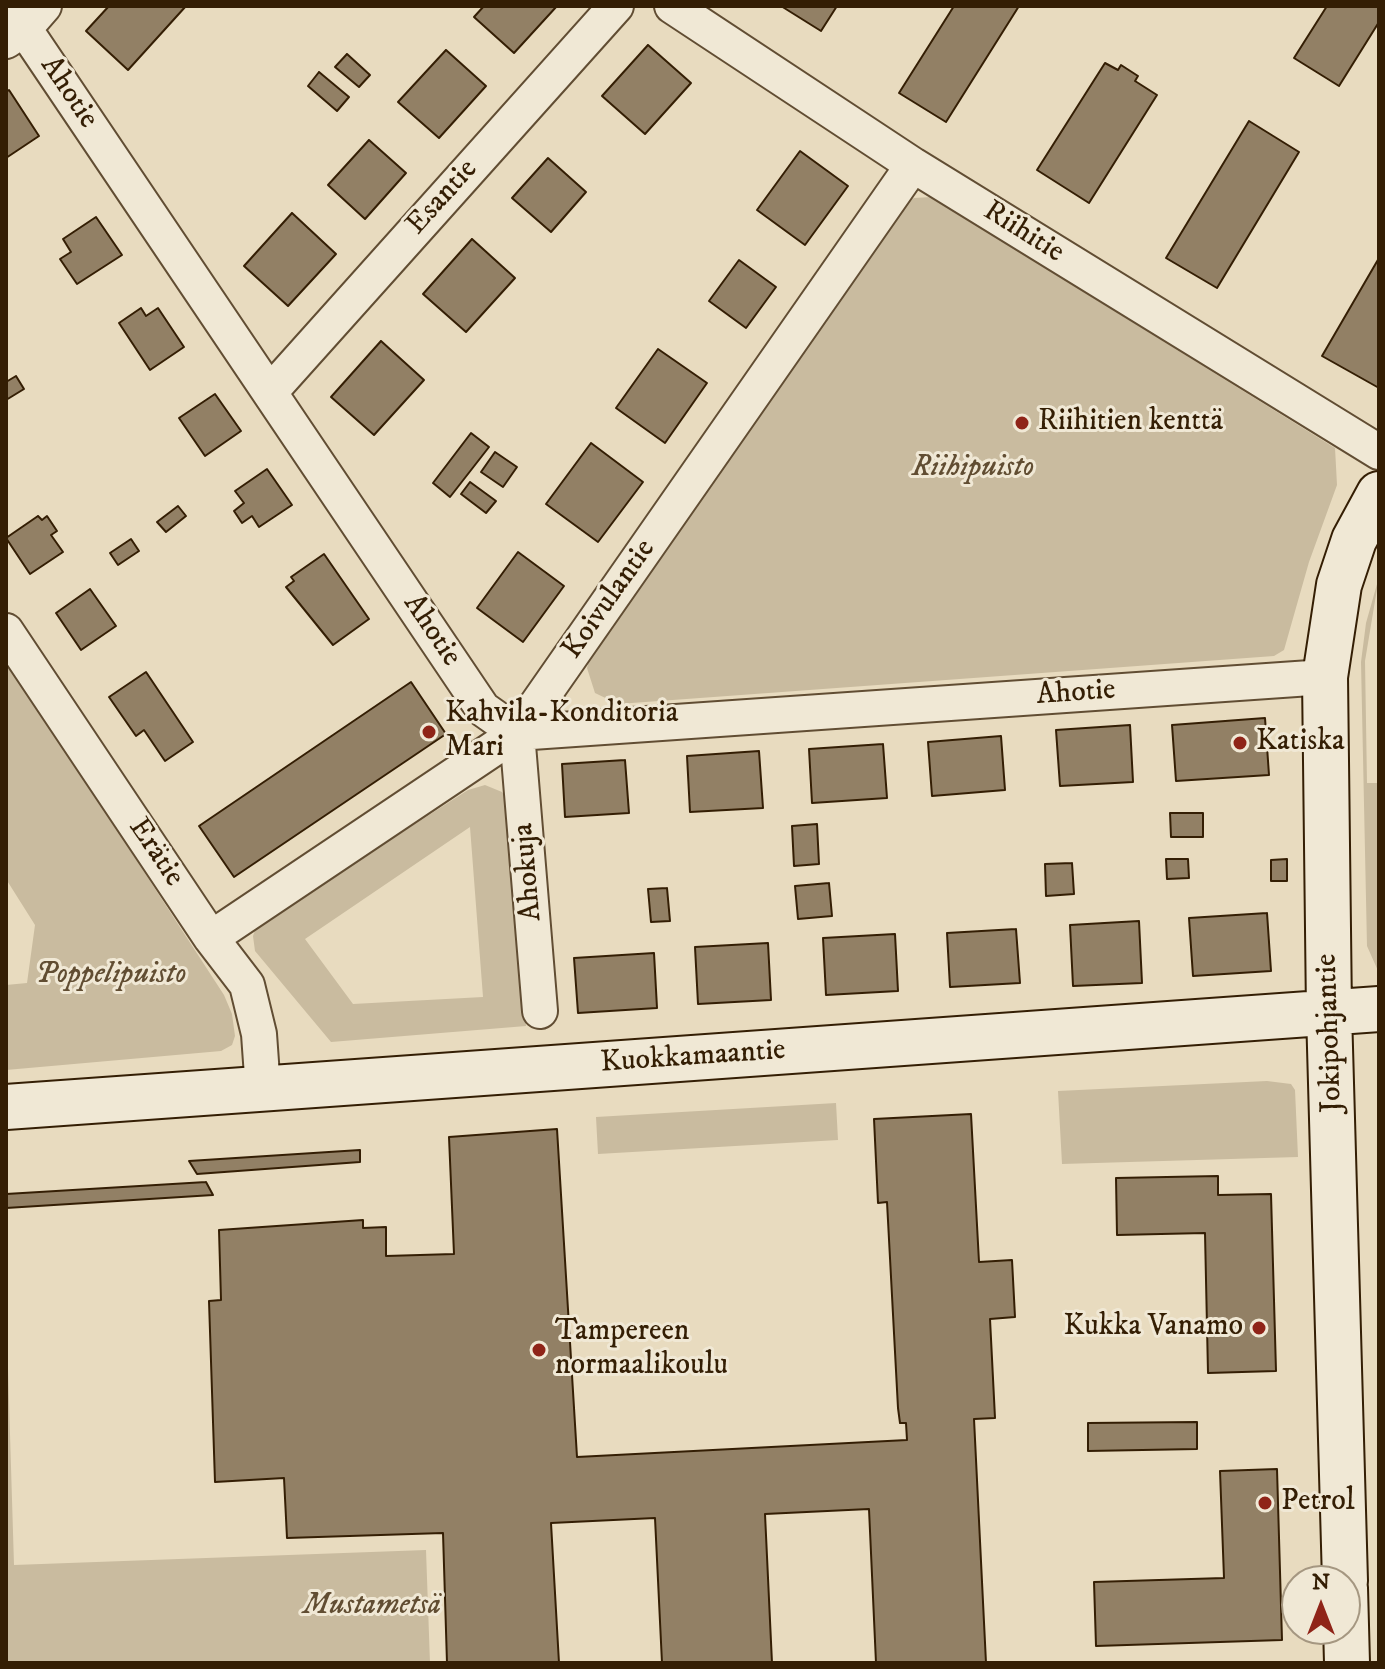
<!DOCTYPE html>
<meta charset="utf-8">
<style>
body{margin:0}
#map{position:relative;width:1385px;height:1669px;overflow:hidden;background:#e8dbbf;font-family:"IM FELL DW Pica",serif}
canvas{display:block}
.frame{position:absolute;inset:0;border:8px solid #341e04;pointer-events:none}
.north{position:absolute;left:1281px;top:1565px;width:80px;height:80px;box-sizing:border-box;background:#f0e8d5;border:2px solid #a59781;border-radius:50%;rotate:0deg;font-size:22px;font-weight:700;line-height:32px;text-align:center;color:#341e04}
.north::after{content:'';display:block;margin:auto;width:28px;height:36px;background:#8f2418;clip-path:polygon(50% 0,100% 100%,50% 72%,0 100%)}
</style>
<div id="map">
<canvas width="1385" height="1669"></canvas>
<div class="frame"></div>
<div class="north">N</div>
</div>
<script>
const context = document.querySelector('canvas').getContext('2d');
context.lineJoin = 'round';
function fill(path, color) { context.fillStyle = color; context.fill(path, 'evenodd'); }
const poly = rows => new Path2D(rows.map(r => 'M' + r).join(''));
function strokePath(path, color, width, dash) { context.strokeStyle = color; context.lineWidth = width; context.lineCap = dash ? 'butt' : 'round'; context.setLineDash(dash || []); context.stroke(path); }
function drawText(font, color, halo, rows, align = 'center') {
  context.font = font + ' "IM FELL DW Pica",serif'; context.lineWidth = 6; context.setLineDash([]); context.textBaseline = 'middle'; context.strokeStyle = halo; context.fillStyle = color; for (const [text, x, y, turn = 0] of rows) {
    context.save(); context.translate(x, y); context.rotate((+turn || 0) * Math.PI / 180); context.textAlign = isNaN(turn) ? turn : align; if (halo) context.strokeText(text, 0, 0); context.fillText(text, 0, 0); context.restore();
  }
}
const green = poly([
 [931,197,1335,448,1337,485,1309,562,1284,650,1274,656,618,704,595,693,587,668,592,650,896,212,914,198],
 [1379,577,1365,661,1367,783,1379,783,1379,973,1367,946,1361,662,1366,623],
 [6,659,224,995,232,1014,235,1036,232,1045,221,1051,6,1070,6,985,27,983,35,925,6,879],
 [485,785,502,792,510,805,526,1026,331,1042,255,951,253,936,257,925,468,790],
 [470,827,483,997,353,1004,305,939],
 [1267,1081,1291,1084,1295,1090,1298,1157,1062,1164,1058,1091],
 [836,1103,838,1140,598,1154,596,1117],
 [6,1303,14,1565,426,1550,430,1663,6,1663]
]);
const building = poly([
 [109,6,186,6,128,70,86,31,109,6],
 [484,6,557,6,514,53,474,17,484,6],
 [781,6,837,6,821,31,781,6],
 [954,6,1019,6,946,122,899,93,954,6],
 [1327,6,1379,6,1379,22,1339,86,1294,58,1327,6],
 [648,45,691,83,645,134,602,96,648,45],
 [446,50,486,86,439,138,398,102,446,50],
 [347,54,370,75,359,87,335,67,347,54],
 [1105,63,1118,70,1121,65,1138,76,1135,81,1157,95,1089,203,1037,170,1105,63],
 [319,72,349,97,337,111,308,86,319,72],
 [9,90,39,136,6,158,6,92,9,90],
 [1249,121,1299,152,1217,288,1166,258,1249,121],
 [369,140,406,173,365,219,328,185,369,140],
 [800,151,848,186,805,245,757,210,800,151],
 [548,158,586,192,551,232,512,198,548,158],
 [292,213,336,254,288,306,244,266,292,213],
 [96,217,122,255,77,284,60,259,71,252,63,239,96,217],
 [472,239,515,278,466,332,423,294,472,239],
 [1379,258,1379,388,1322,356,1379,258],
 [739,260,776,287,746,328,709,301,739,260],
 [141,308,146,316,158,308,184,347,150,370,119,323,141,308],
 [381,341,424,380,374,435,331,397,381,341],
 [658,349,707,383,665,443,616,408,658,349],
 [16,376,24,389,6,400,6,382,16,376],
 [215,394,241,431,205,456,179,418,215,394],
 [471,433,489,447,450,497,433,483,471,433],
 [591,443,643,482,598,542,546,504,591,443],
 [495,452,517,467,503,487,481,472,495,452],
 [267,469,292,505,259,527,252,516,242,523,234,511,244,503,235,491,267,469],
 [470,482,496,501,486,513,461,494,470,482],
 [178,506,186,516,166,532,157,522,178,506],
 [38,516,42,520,47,516,57,531,51,535,63,552,30,574,6,538,38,516],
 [131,539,139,551,118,565,110,553,131,539],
 [518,552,564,586,523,642,477,608,518,552],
 [324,554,369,619,333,645,286,587,294,581,291,577,324,554],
 [90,589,116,626,81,650,56,613,90,589],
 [146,672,193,742,165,761,144,730,136,736,109,697,146,672],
 [411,682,446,734,234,877,199,826,411,682],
 [1265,718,1269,775,1176,781,1172,725,1265,718],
 [1130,725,1133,782,1060,786,1056,730,1130,725],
 [1001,736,1005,790,932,796,928,742,1001,736],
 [883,744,887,798,812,803,809,749,883,744],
 [759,751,763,808,690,812,687,756,759,751],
 [625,760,629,813,565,817,562,764,625,760],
 [1170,813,1203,813,1203,837,1171,837,1170,813],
 [817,824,819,864,794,866,792,826,817,824],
 [1166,859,1188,859,1189,878,1167,879,1166,859],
 [1287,859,1287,881,1271,881,1271,860,1287,859],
 [1072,863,1074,894,1046,896,1045,864,1072,863],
 [829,883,832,916,798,919,795,886,829,883],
 [667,888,670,921,651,922,648,889,667,888],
 [1267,913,1271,971,1193,976,1189,918,1267,913],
 [1139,921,1142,983,1073,986,1070,925,1139,921],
 [1016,929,1020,983,950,987,947,933,1016,929],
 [895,934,898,991,826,995,823,938,895,934],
 [768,943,771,1000,698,1004,695,947,768,943],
 [654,953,657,1008,578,1013,574,958,654,953],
 [971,1114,979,1262,1012,1260,1015,1317,990,1319,995,1418,974,1419,986,1663,876,1663,869,1509,765,1514,772,1663,662,1663,655,1518,551,1523,559,1663,447,1663,443,1533,287,1538,284,1478,215,1482,209,1301,221,1300,219,1230,363,1220,363,1228,386,1227,386,1256,454,1254,449,1137,557,1129,577,1457,907,1440,906,1423,900,1423,898,1408,887,1202,878,1203,874,1119,971,1114],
 [360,1150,360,1162,197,1174,189,1161,360,1150],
 [1218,1176,1218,1195,1271,1194,1276,1371,1208,1373,1205,1233,1117,1235,1116,1178,1218,1176],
 [206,1182,213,1195,6,1208,6,1194,206,1182],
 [1197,1422,1197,1449,1088,1451,1088,1423,1197,1422],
 [1277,1469,1282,1640,1096,1646,1094,1582,1224,1578,1220,1471,1277,1469]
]);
const minor = poly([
 [9,6,483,709,517,733,1325,677],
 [672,6,913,165,1379,452],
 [6,41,24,29,44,6],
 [271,391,616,6],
 [6,631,211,938,247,985,259,1034,263,1090],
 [517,733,540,1011],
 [211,938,517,733,913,165]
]);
const secondary = poly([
 [6,1107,1379,1009],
 [1345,1581,1329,1012,1325,677,1339,585,1354,540,1379,494],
 [1345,1588,1347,1663]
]);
const markers = [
 [1022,423,8,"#8f2418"],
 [429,732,8,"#8f2418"],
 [1240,743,8,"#8f2418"],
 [1259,1328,8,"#8f2418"],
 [539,1350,8,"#8f2418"],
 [1265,1503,8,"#8f2418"]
];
const streetNames = [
 ["Ahotie",68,93,56],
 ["Esantie",443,198,-48],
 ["Riihitie",1023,233,32],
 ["Koivulantie",610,600,-55],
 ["Ahotie",431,631,56],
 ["Ahotie",1076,694,-4],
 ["Erätie",155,853,56],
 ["Ahokuja",529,872,-95],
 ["Jokipohjantie",1331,1033,-92],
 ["Kuokkamaantie",693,1058,-4]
];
const poiNames = [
 ["Riihitien kenttä",1038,423],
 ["Kahvila-Konditoria",445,715],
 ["Mari",445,749],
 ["Katiska",1256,743],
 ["Kukka Vanamo",1243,1328,"right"],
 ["Tampereen",555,1333],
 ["normaalikoulu",555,1367],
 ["Petrol",1281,1503]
];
const parkNames = [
 ["Riihipuisto",973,469],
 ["Poppelipuisto",111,976],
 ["Mustametsä",372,1607]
];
fill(green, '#c9bb9f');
fill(building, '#928065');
strokePath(building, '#341e04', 2);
strokePath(minor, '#614d33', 38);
strokePath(secondary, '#341e04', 48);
strokePath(minor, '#f0e8d5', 34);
strokePath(secondary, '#f0e8d5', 44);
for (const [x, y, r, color] of markers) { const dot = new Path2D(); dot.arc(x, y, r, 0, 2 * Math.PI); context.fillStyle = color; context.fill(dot); strokePath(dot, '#f0e8d5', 3); }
drawText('30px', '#341e04', '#f0e8d5', streetNames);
drawText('30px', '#341e04', '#f0e8d5', poiNames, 'left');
drawText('italic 30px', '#614d32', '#f0e8d5', parkNames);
</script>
